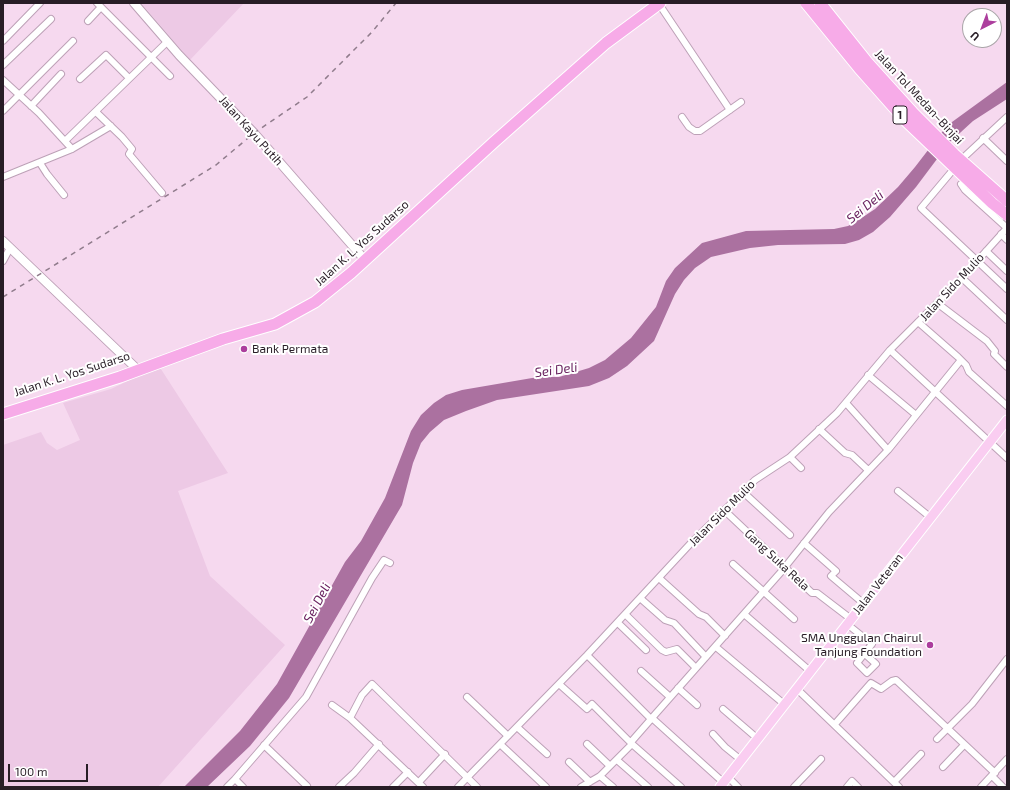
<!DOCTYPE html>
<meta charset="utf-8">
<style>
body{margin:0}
#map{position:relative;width:1010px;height:790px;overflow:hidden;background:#f6d9ef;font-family:"Exo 2",sans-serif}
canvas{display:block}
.frame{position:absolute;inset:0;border:4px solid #281d26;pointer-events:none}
.north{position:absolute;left:962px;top:8px;width:40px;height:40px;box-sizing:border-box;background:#fff;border:1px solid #a9a5a8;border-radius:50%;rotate:222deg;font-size:11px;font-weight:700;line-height:16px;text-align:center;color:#281d26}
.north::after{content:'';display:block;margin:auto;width:14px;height:18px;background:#ac3e9d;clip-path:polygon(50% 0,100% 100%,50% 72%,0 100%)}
.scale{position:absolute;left:8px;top:764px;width:80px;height:18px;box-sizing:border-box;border:2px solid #281d26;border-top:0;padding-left:5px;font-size:12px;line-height:14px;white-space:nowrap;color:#281d26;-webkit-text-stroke:3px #fff;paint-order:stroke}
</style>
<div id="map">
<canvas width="1010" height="790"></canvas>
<div class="frame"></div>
<div class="north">U</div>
<div class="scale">100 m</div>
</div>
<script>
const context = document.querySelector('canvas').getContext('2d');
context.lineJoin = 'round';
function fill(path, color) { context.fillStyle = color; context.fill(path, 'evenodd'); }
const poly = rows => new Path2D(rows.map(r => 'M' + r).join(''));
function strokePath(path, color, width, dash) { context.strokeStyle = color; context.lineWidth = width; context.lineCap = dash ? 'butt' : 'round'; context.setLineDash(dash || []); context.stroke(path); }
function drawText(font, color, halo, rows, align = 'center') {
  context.font = font + ' "Exo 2",sans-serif'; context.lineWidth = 4; context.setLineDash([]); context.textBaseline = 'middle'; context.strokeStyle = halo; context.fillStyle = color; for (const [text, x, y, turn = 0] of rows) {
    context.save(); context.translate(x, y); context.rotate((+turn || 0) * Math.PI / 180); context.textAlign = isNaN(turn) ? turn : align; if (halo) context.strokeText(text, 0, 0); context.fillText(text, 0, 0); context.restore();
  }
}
const built = poly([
 [141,3,244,3,190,60],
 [159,366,228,473,178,491,210,576,285,645,158,787,3,787,3,445,41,432,47,443,57,450,80,440,63,403,111,389]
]);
const water = poly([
 [1007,82,1007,99,973,121,949,143,916,187,890,217,873,232,859,240,845,244,778,245,750,248,711,257,695,268,684,280,675,294,654,341,627,366,609,378,589,386,497,400,466,411,444,420,430,432,421,443,413,463,402,505,289,698,250,746,207,787,184,787,240,731,277,684,345,562,361,541,385,498,411,431,421,415,434,403,446,395,462,390,538,377,559,377,589,368,605,360,631,338,656,307,666,281,675,268,702,243,746,231,834,229,848,226,863,217,875,209,898,187,915,167,942,132,952,122]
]);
const street = poly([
 [97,3,170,76],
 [659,4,730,110],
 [88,21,101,7],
 [3,41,40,3],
 [3,65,51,19],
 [80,79,106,55,129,78],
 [3,80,39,113,72,149],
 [31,106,61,74],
 [3,111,73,41],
 [96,112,122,137,132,149,129,154,162,193],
 [682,117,689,127,695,131,700,131,741,102],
 [1007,117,963,158,921,208,1007,289],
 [983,138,1007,161],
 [65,141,167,42],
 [40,163,47,174,64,195],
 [3,177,72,149,111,126],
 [961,184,965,190,1007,228],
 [1001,234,1007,240],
 [986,251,1007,271],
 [3,261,10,248],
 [962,278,1007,320],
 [937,303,987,341,995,351,994,354,1007,367],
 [918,322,958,357,966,365,969,372,1007,406],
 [890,350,1007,458],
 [868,375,916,415],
 [846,403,888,450],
 [819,429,845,453,852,455,868,470],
 [790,457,801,468],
 [898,491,930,517],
 [743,492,790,535],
 [725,511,812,593,817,593,851,619],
 [804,543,836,571,831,576,863,603],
 [733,564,794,619],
 [659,578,699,614,706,617,725,636],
 [640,598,665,620,674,623,706,657],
 [625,614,662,650,666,652,677,649,696,668],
 [744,614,810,671],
 [618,623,646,650],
 [847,624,872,644,857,663,867,673,876,664,865,654],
 [716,647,784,704],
 [587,655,651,719,652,718,724,783],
 [641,671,670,697],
 [559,684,587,709,592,704,632,744,681,787],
 [678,688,697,705],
 [797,689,899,787],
 [467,697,508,736],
 [332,705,350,718],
 [723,709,758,739],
 [651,719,781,572,829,512,888,450,961,360],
 [835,724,871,683,881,689,892,681,896,680,995,773],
 [517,727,547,754],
 [713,734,725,747,741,760],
 [937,739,972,704,1007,659],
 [631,742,652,718],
 [500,744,546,787],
 [587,744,610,766],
 [264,745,307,786],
 [617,760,648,787],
 [569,762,590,782],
 [943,767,964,745],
 [600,776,613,787],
 [992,776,1003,787],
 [728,777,738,787],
 [419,782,445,754],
 [894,782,921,754],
 [227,787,235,779],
 [243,787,235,779,306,697,372,578,384,560,390,563],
 [339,787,354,773,379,744],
 [393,787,408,772],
 [423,787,350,718,362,695,372,684,477,787],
 [458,787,587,655,691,543,755,480,790,457,837,413,890,350,962,278,1007,228],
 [581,787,600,776,632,744],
 [794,787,821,759],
 [847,787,852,781,858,787],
 [981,787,1007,759]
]);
const secondary = poly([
 [134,3,179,55,254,133,365,260],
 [3,241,138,370]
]);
const primary = poly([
 [720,787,1007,420]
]);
const highway = poly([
 [3,414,120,377,223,339,275,324,315,302,351,273,493,143,606,43,660,3]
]);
const rail = poly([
 [3,297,216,165,254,133,307,97,372,32,396,3]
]);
const highwayBridge = poly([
 [806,3,859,68,905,120,992,203,1007,215],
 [820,3,867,62,914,114,954,154,1007,201]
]);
const markers = [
 [244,349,4,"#ac3e9d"],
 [930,645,4,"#ac3e9d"]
];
const shields = [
 [900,115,14]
];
const shieldNames = [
 ["1",900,115]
];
const streetNames = [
 ["Jalan Tol Medan–Binjai",919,97,47],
 ["Jalan Kayu Putih",251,131,48],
 ["Jalan K. L. Yos Sudarso",362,243,-42],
 ["Jalan Sido Mulio",952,287,-47],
 ["Jalan K. L. Yos Sudarso",72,374,-18],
 ["Jalan Sido Mulio",722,513,-45],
 ["Gang Suka Rela",777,560,43],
 ["Jalan Veteran",878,584,-52]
];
const poiNames = [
 ["Bank Permata",252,349],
 ["SMA Unggulan Chairul",922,638,"right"],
 ["Tanjung Foundation",922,652,"right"]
];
const waterNames = [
 ["Sei Deli",865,207,-39],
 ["Sei Deli",556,370,-8],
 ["Sei Deli",317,603,-62]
];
fill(built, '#edc9e5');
fill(water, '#ab71a0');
strokePath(street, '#bda1b7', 8);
strokePath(secondary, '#bda1b7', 10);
strokePath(primary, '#fff', 11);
strokePath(highway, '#fff', 13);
strokePath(street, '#fff', 6);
strokePath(secondary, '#fff', 8);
strokePath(primary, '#facdf1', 9);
strokePath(highway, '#f7abe8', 11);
strokePath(rail, '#907c8c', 1.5, [5, 5]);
strokePath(highwayBridge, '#fff', 13, []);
strokePath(highwayBridge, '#f7abe8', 11);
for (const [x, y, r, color] of markers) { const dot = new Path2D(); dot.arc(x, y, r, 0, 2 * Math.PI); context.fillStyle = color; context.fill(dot); strokePath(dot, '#fff', 1.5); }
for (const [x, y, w] of shields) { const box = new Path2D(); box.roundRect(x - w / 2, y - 9, w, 18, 3); context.fillStyle = '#fff'; context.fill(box); strokePath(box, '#281d26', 1); }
drawText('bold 11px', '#281d26', null, shieldNames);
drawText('12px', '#281d26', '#fff', streetNames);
drawText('12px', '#281d26', '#fff', poiNames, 'left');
drawText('italic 13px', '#6a2360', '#fff', waterNames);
</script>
